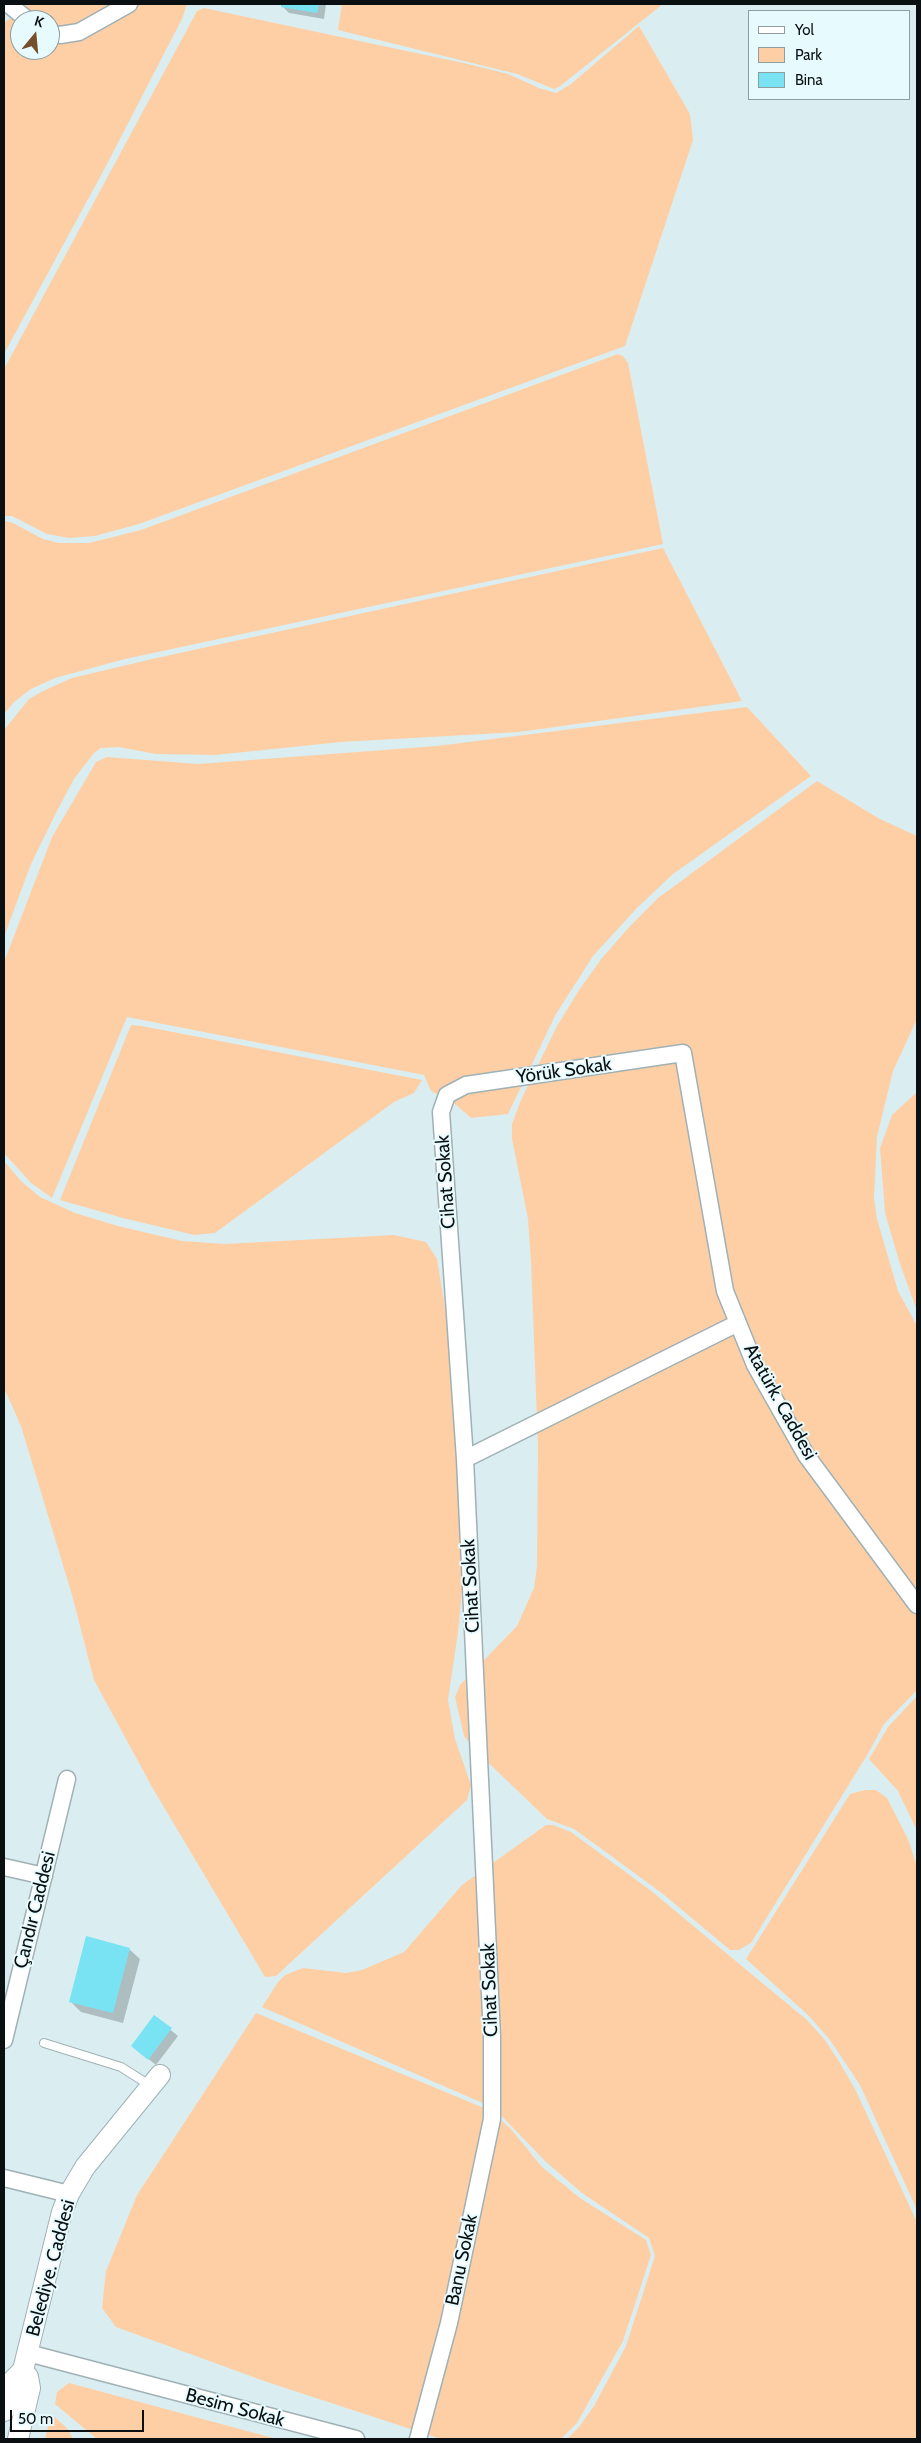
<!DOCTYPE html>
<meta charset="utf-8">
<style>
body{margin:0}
#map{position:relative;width:921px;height:2443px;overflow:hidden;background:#daeef1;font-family:Cabin,sans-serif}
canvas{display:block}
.frame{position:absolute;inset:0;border:5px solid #0a1012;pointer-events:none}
.legend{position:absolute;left:748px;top:10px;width:162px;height:90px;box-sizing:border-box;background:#e7fbfe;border:1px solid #8f9da0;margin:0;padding:6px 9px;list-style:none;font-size:15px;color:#0a1012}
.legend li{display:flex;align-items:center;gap:10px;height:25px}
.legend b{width:25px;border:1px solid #8f9da0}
.north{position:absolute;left:10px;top:10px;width:50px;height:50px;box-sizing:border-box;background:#e7fbfe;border:1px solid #8f9da0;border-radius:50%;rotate:17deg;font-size:14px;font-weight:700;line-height:20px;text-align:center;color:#0a1012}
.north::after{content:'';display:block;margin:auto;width:18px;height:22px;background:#75502b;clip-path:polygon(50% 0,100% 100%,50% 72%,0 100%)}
.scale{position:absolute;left:10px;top:2410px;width:134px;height:22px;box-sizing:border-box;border:2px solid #0a1012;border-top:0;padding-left:6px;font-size:15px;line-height:18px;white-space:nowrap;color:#0a1012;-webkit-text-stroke:4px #e7fbfe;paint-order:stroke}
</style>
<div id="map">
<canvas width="921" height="2443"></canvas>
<div class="frame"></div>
<ul class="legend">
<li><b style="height:6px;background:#fff"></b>Yol</li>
<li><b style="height:14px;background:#fecfa5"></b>Park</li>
<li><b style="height:14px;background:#79e3f4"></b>Bina</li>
</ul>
<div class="north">K</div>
<div class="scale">50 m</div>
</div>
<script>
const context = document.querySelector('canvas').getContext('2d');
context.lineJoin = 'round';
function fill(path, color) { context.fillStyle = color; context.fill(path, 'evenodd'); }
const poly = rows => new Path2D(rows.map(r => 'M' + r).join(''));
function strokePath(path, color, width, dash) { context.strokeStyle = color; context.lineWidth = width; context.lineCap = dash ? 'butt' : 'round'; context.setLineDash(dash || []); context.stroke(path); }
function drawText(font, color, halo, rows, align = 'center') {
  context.font = font + ' Cabin,sans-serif'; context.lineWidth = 4; context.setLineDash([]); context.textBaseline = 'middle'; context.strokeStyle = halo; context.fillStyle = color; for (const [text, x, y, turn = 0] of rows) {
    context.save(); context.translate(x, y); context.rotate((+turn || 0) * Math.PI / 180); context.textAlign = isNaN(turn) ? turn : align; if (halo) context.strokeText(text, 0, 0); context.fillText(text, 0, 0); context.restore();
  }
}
const green = poly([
 [28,4,187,4,182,19,105,168,4,354,4,23],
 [20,20,50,20,50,50,20,50],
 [342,4,663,4,559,87,554,89,517,74,338,30],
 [204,8,468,64,508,74,539,88,556,93,571,84,639,26,690,114,693,140,625,346,139,524,95,536,69,538,47,534,12,516,4,516,4,369,197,11],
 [618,354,623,356,628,363,663,544,125,659,55,678,31,689,14,702,4,714,5,521,13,523,43,539,59,543,89,543,141,530],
 [663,548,742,701,519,732,341,742,215,755,156,754,119,747,101,748,94,753,74,779,57,811,31,864,4,937,4,730,29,699,43,691,72,678,152,659],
 [747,707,811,776,673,874,637,908,593,956,556,1014,508,1114,471,1118,455,1104,431,1091,424,1075,127,1017,52,1198,31,1183,4,1153,4,962,52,837,96,762,107,757,198,764,437,746],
 [817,781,878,818,917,836,917,1019,893,1071,877,1137,874,1198,877,1219,898,1291,917,1326,917,1690,884,1724,869,1752,751,1943,739,1950,730,1950,663,1894,614,1858,574,1829,547,1819,474,1749,464,1736,455,1697,460,1685,517,1626,534,1588,537,1566,538,1446,531,1262,528,1219,512,1139,512,1124,521,1100,557,1026,579,990,602,958,631,925,658,898],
 [131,1025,142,1026,422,1080,414,1093,394,1102,215,1233,194,1235,123,1218,60,1200],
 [917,1092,917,1311,900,1264,885,1213,880,1148,892,1115],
 [4,1161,21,1181,40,1197,75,1213,118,1226,182,1241,225,1244,394,1235,426,1242,437,1259,468,1448,470,1506,458,1632,448,1700,455,1739,471,1785,467,1800,276,1976,265,1977,152,1787,94,1680,72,1595,21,1426,4,1388],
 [917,1696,917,1831,898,1791,869,1759,888,1727],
 [865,1790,876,1790,887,1798,908,1839,917,1866,917,2210,860,2085,830,2040,809,2016,746,1959,850,1794],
 [546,1825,553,1825,571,1832,650,1890,807,2020,825,2040,840,2063,855,2089,917,2222,917,2439,567,2439,579,2427,594,2406,626,2346,655,2256,649,2238,582,2193,546,2162,494,2108,262,2007,278,1982,285,1975,303,1968,346,1973,362,1970,404,1952,462,1885],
 [256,2013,491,2111,511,2129,542,2167,580,2198,646,2240,651,2255,623,2341,577,2423,561,2439,441,2439,267,2382,116,2327,102,2308,106,2271,137,2195],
 [69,2383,277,2439,97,2439,55,2404,57,2392],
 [51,2414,67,2428,73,2439,45,2439]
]);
const shadow = poly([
 [283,4,326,4,324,19,289,13,282,6],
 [129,1949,140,1959,123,2023,81,2012,71,2002],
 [155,2017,178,2036,156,2065,132,2046]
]);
const building = poly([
 [281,4,319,4,317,13,281,7],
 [86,1936,130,1948,113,2013,69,2002],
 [154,2015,172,2028,148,2060,131,2046]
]);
const service = poly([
 [44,2043,121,2067,151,2086]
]);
const minor = poly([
 [8,4,28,20],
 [50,33,60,35,79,32,129,4],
 [465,1459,738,1323],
 [4,1867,44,1876],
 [4,2040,67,1779],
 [4,2178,69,2194],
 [28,2353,356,2439],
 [418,2439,449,2323,492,2119,492,2037,465,1459,441,1112,447,1095,466,1085,683,1053,725,1291,755,1365,806,1455,917,1605]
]);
const tertiary = poly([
 [4,2411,12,2381,23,2370,62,2212,69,2194,85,2167,160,2075],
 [18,2439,30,2388,28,2377,23,2370]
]);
const streetNames = [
 ["Yörük Sokak",564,1071,-8],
 ["Cihat Sokak",446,1182,-94],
 ["Atatürk. Caddesi",780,1402,61],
 ["Cihat Sokak",471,1586,-93],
 ["Çandır Caddesi",35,1910,-76],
 ["Cihat Sokak",490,1990,-92],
 ["Banu Sokak",462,2260,-78],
 ["Belediye. Caddesi",51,2268,-75],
 ["Besim Sokak",235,2408,15]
];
fill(green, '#fecfa5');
fill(shadow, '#0003');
fill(building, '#79e3f4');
strokePath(service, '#9fb1b5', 10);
strokePath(minor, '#9fb1b5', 19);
strokePath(tertiary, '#9fb1b5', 22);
strokePath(service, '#fff', 8);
strokePath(minor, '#fff', 16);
strokePath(tertiary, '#fff', 20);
drawText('19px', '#0a1012', '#e7fbfe', streetNames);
</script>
